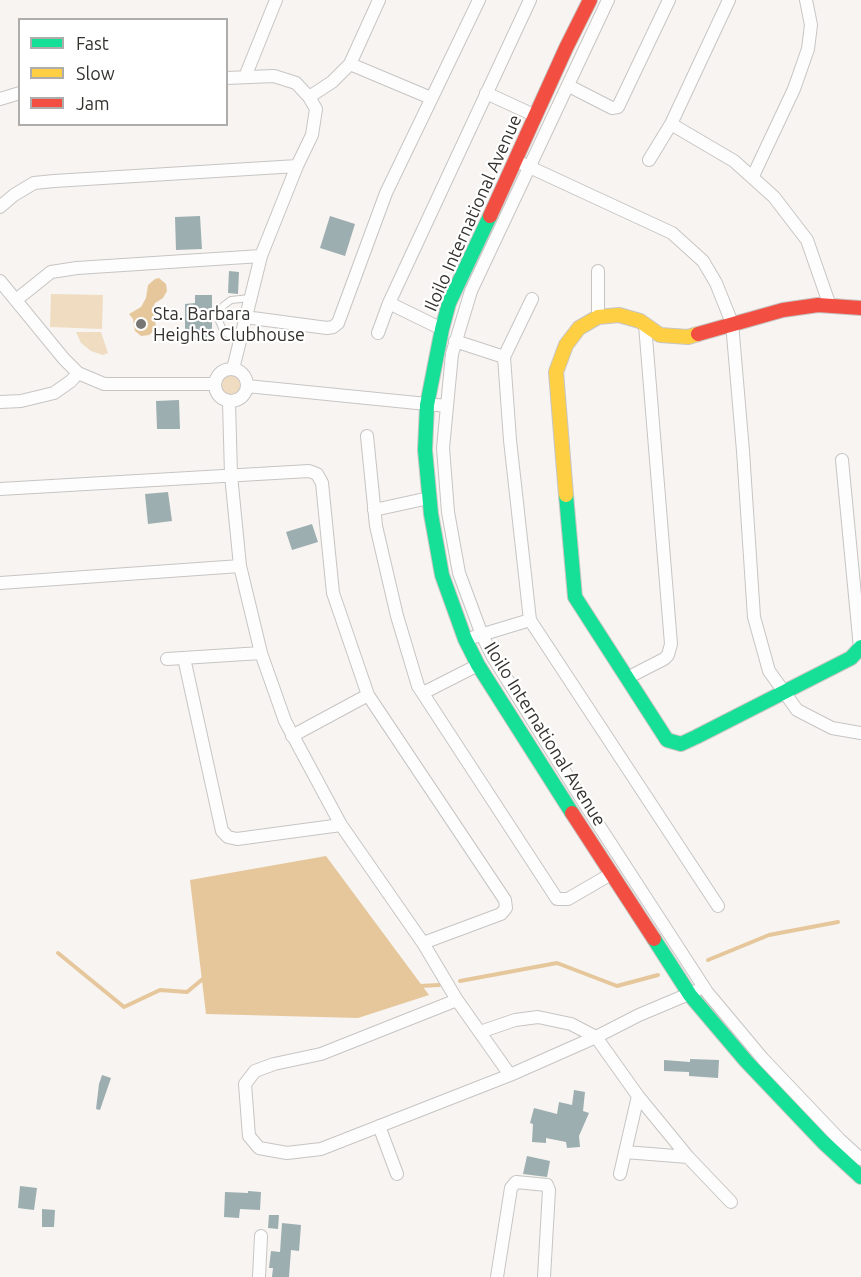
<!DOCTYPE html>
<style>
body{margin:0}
#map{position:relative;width:861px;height:1277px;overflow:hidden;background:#f7f4f1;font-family:Ubuntu,sans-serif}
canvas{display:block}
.legend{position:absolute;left:18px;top:18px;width:210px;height:108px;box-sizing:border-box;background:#fff;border:2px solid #aeadac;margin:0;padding:8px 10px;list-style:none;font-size:18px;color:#34322f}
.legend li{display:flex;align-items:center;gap:12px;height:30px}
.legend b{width:30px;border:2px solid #aeadac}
</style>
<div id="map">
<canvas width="861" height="1277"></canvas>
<ul class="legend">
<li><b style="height:8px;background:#16e098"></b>Fast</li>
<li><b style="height:8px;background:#ffcf43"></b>Slow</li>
<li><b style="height:8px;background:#f24e42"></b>Jam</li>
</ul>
</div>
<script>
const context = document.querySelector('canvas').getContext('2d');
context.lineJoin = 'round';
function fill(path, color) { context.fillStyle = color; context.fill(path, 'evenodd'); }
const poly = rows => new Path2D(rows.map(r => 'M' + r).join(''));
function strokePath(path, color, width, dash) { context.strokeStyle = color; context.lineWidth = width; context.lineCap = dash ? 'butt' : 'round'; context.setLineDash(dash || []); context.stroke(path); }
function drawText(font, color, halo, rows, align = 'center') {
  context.font = font + ' Ubuntu,sans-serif'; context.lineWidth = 4.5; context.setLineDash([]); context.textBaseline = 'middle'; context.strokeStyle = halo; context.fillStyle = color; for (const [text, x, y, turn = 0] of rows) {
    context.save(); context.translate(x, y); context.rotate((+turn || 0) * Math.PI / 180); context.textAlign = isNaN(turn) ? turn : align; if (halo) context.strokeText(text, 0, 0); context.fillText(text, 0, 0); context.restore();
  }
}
const green = poly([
 [51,294,103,295,102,329,50,327],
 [76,332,101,332,108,353,103,355,91,351,81,343],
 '220 386a11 11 0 1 1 22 0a11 11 0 1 1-22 0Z'
]);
const water = poly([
 [159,278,166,284,167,291,163,298,155,303,153,308,156,327,155,330,149,335,141,336,135,331,133,319,129,314,141,307,146,298,148,285,155,279],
 [326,856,429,995,358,1018,206,1014,190,880]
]);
const stream = poly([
 [58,953,124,1007,160,990,187,992,204,978],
 [708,960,769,935,838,922],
 [460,981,557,963,617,986,658,975],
 [420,986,439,985]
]);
const building = poly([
 [200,216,202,249,176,250,175,217],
 [330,216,355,224,345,256,320,248],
 [229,271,239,272,238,294,228,293],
 [195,295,212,295,212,341,195,341,195,333,185,333,185,304,195,303],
 [179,400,180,429,157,429,156,401],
 [168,492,172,521,148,524,145,494],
 [312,524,318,542,292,550,286,532],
 [690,1059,719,1060,718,1078,689,1076,689,1072,664,1071,664,1060,690,1062],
 [102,1075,111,1078,100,1110,96,1109,99,1084],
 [574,1090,585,1092,583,1111,589,1113,579,1136,580,1147,567,1148,566,1142,546,1138,546,1143,532,1142,533,1124,530,1123,534,1108,557,1114,559,1102,572,1105],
 [527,1156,550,1161,547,1177,523,1174],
 [20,1186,37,1188,34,1210,18,1208],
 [248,1191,261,1192,260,1210,240,1209,239,1218,224,1217,225,1192,248,1193],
 [42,1209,55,1210,54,1227,42,1227],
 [269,1215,279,1215,278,1229,268,1228],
 [282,1223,301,1225,299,1251,291,1250,289,1277,272,1277,273,1268,269,1268,271,1251,280,1252]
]);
const lane = poly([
 [239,341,224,332,219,321,220,313,223,306,231,300,250,298]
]);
const street = poly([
 [608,0,471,291,452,354,443,448,448,512,459,573,482,635,493,657,583,801,707,992,763,1059,840,1140,861,1159],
 [729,0,671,124,734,161,774,197,807,240,830,306],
 [350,64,431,98],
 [245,77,276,0],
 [226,78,274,76,296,83,309,97,316,109,312,135,297,166,261,256,233,369],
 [569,86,612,108,618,107,669,0],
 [486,93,536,116],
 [309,97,332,82,350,64,379,0],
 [0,99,20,93],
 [649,160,671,124],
 [523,164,672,233,703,261,716,283,732,323,743,451,754,617,769,671,797,710,832,728,861,733],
 [753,176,794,89,808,49,811,25,806,0],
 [0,207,14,195,34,183,54,181,297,166],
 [0,281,64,359,78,373,104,384,214,384],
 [532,299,504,357,510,440,530,620,718,906],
 [16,300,51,272,77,268,261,256],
 [389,303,442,329],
 [245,317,327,328,333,327,338,323,386,193,479,0],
 [598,317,598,271],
 [378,333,389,303,530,0],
 [455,341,504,357],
 '215 385a16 16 0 1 1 32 0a16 16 0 1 1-32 0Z',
 [247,386,447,406],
 [0,402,21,401,54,393,71,381,78,373],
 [229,402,231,475,240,566,261,653,285,721,341,825,423,943,457,1000,510,1075],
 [367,436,376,526,397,616,418,686,557,899,568,899,611,874],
 [842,460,860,648],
 [0,489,309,471,317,474,322,483,333,593,368,695,505,900,506,908,501,914,423,943],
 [374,510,429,498],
 [0,583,240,566],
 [474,637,530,620],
 [184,658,222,831,228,837,237,839,341,825],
 [167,659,261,653],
 [627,678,664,659,668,655,671,644,645,325],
 [423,693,478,665],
 [292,736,368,695],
 [457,1000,321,1054,274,1064,255,1071,245,1084,249,1136,259,1148,287,1153,321,1149,510,1075,596,1037,639,1015,696,991],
 [480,1032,515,1020,538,1017,571,1024,596,1037,638,1096,688,1157,731,1202],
 [379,1126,397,1174],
 [625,1152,688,1157],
 [620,1174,638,1096],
 [259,1277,261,1236],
 [497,1277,511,1188,516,1182,547,1185,549,1190,544,1277]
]);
const fast = poly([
 [490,216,449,303,442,329,427,405,425,450,431,514,442,575,465,639,478,665,572,813],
 [566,495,575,597,667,740,681,744,696,737,851,658,861,647],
 [654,939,690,995,746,1061,823,1142,861,1177]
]);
const slow = poly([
 [566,495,556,372,566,345,579,328,598,317,619,315,640,321,660,335,688,337,698,334]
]);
const jam = poly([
 [490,216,566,48,590,0],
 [698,334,783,310,818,305,861,308],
 [572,813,654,939]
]);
const markers = [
 [141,324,6,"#787673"]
];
const streetNames = [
 ["Iloilo International Avenue",473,213,-66],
 ["Iloilo International Avenue",545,734,58]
];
const poiNames = [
 ["Sta. Barbara",153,314],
 ["Heights Clubhouse",153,335]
];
fill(green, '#f0dcc1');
fill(water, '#e5c79b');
strokePath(stream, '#e5c79b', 4);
fill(building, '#9daeb1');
strokePath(lane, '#c7c5c3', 8);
strokePath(street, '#c7c5c3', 14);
strokePath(fast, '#c7c5c3', 16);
strokePath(slow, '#c7c5c3', 16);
strokePath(jam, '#c7c5c3', 16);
strokePath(lane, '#fefdfd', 6);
strokePath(street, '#fefdfd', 12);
strokePath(fast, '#16e098', 14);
strokePath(slow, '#ffcf43', 14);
strokePath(jam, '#f24e42', 14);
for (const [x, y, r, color] of markers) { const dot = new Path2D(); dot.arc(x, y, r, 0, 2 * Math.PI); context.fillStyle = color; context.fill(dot); strokePath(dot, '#fff', 2); }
drawText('18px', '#34322f', '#fff', streetNames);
drawText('18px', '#34322f', '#fff', poiNames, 'left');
</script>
